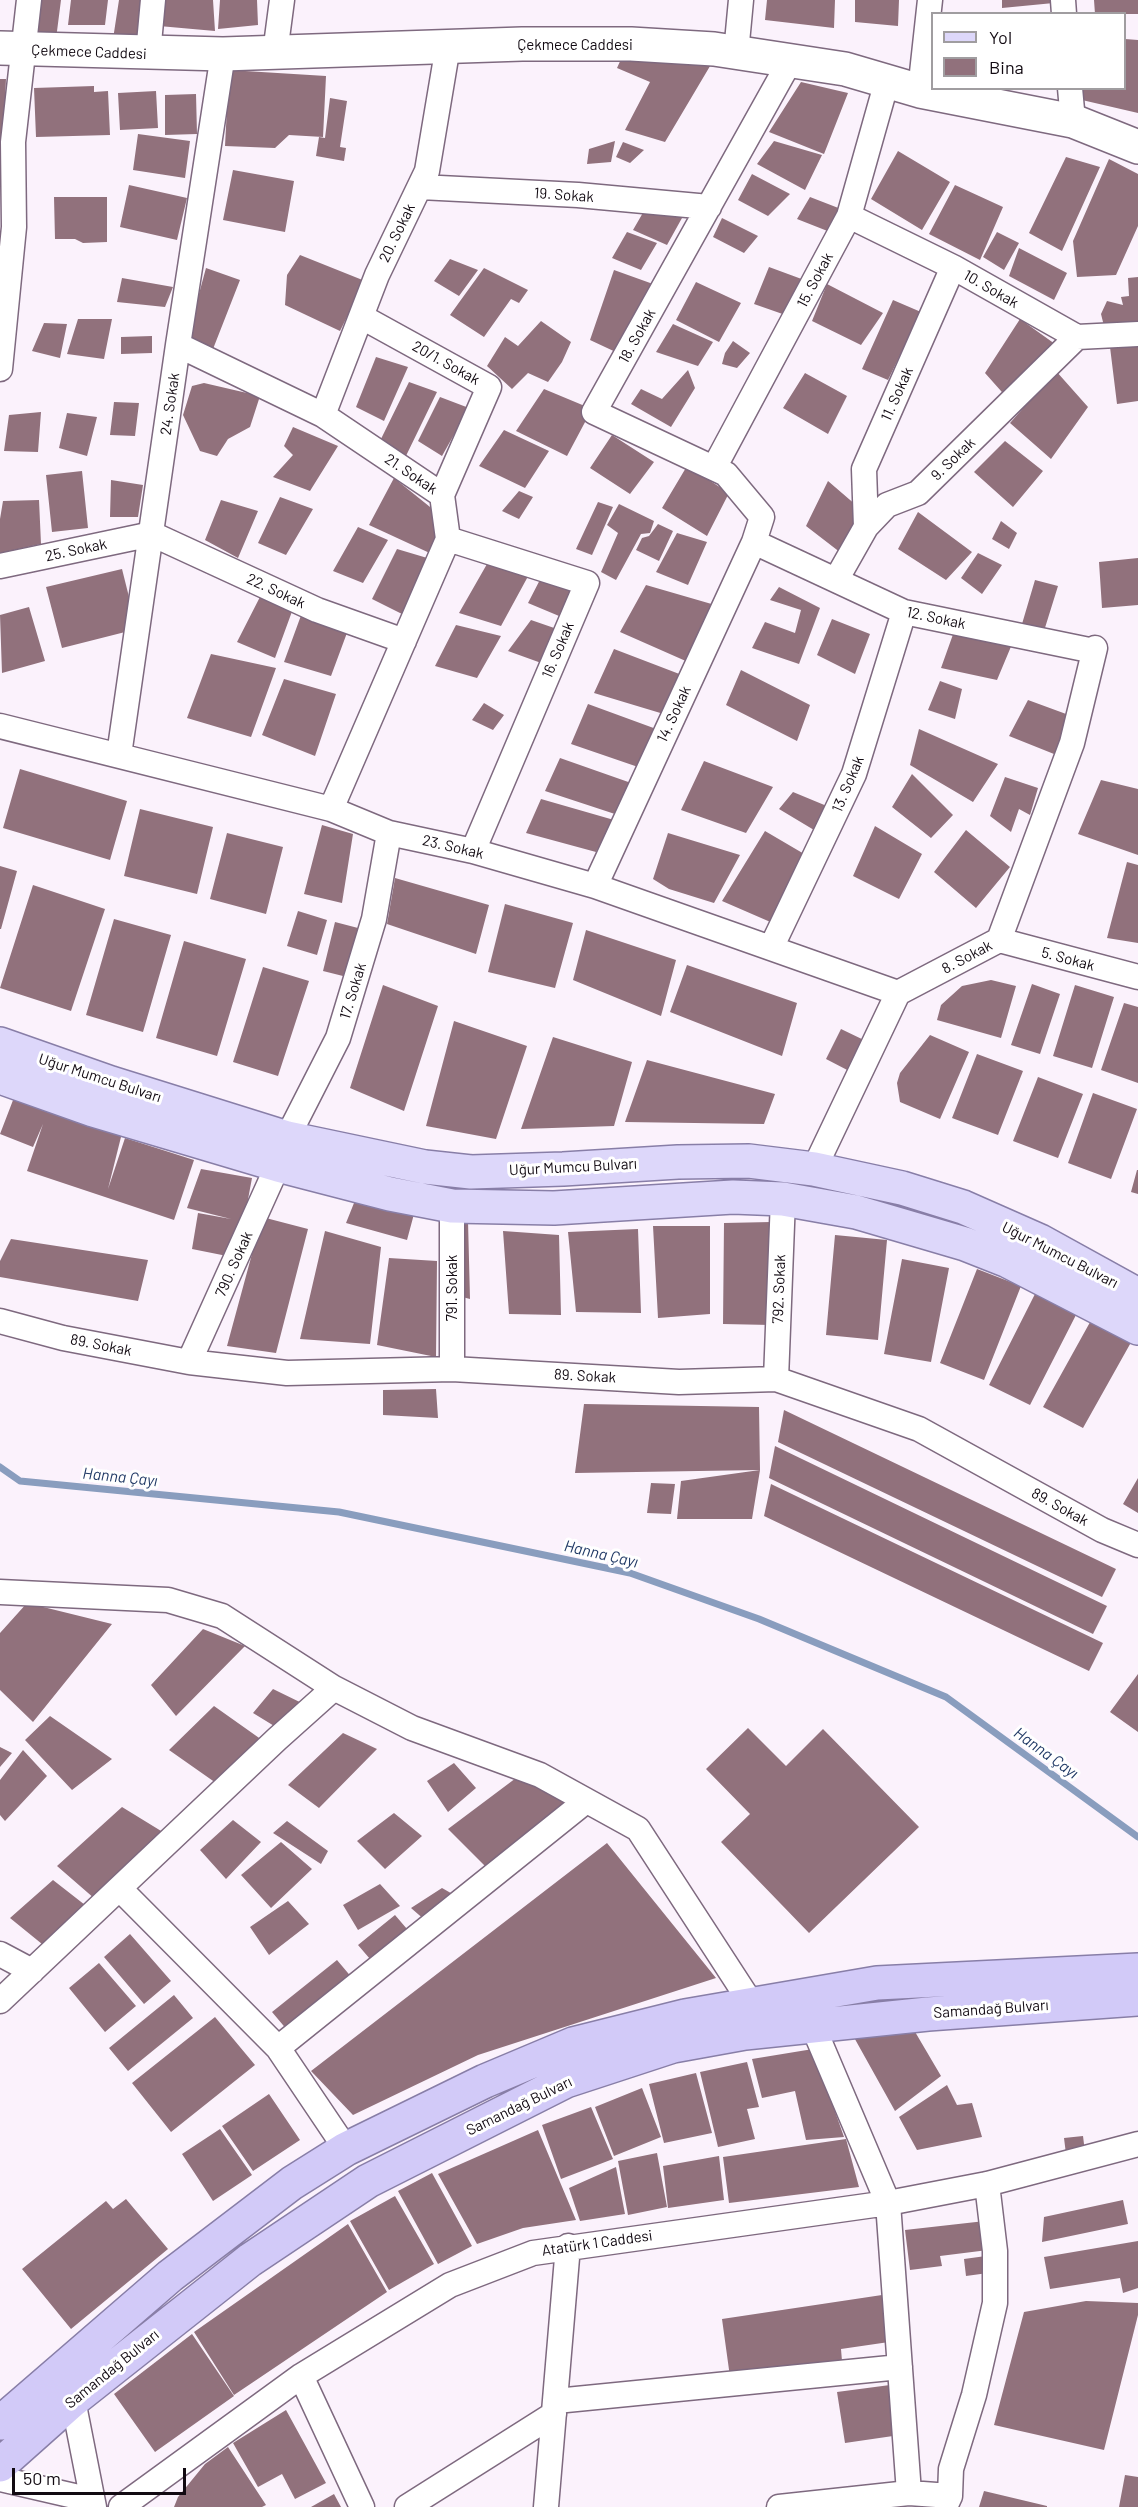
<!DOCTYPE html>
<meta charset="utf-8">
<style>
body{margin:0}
#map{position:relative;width:1138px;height:2507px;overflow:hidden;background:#fbf2fc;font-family:Barlow,sans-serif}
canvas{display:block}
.legend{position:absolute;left:931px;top:12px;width:195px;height:78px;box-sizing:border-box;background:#fff;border:2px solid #a09da0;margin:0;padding:8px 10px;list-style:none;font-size:18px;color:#120a12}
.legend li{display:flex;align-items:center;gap:12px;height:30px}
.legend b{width:30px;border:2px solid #a09da0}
.scale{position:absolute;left:12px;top:2468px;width:174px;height:27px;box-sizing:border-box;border:3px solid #120a12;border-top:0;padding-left:8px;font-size:18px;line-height:21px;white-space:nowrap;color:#120a12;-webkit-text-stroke:4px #fff;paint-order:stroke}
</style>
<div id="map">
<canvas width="1138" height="2507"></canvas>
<ul class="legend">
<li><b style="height:8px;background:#ddd7fa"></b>Yol</li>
<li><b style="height:16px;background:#91717c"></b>Bina</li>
</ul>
<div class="scale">50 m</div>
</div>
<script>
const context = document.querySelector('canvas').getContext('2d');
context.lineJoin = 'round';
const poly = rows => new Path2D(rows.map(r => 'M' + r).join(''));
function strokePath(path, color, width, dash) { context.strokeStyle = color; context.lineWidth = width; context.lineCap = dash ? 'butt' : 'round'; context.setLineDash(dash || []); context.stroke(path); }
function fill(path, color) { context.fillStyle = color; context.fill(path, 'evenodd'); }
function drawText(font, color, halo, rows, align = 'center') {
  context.font = font + ' Barlow,sans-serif'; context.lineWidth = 6; context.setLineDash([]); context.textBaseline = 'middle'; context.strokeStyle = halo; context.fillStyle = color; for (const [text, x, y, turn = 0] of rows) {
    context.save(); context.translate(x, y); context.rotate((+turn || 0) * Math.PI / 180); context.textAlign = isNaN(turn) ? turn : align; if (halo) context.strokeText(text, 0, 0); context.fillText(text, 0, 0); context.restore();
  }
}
const stream = poly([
 [0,1467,20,1481,339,1512,630,1573,759,1619,946,1697,1138,1837]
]);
const building = poly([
 [31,0,61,0,56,39,26,39],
 [71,0,108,0,105,25,68,25],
 [119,0,149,0,143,41,113,39],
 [163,0,213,0,215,31,159,26],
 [220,0,257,0,258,25,218,29],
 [767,0,835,0,834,28,765,20],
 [855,0,899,0,898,26,855,22],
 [1002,0,1064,0,1064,2,1002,8],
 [1094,0,1138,0,1138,14,1095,14],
 [1125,39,1138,40,1138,113,1082,100,1081,88,1124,88],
 [716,56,665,142,625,130,650,82,617,68,622,57],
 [229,70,326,76,323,137,289,135,275,148,225,146],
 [0,79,6,79,3,144,0,144],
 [801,82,848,93,824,154,769,132],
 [94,86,94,92,108,91,110,135,36,137,34,88],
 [156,91,158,128,120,130,118,93],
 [196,94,197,134,165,135,165,95],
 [330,98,347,101,340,147,346,148,344,161,316,156,319,137,325,138],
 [138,134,190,141,185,178,133,170],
 [615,141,611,162,587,164,589,149],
 [774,141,822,155,805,190,757,164],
 [623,142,644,150,630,163,616,157],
 [898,151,950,182,922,230,871,199],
 [1066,157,1100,167,1062,251,1029,233],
 [1109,159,1138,174,1138,226,1116,275,1077,277,1073,241],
 [233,170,294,181,285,232,223,220],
 [752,174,790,194,768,216,738,200],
 [129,185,187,198,177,240,120,227],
 [955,185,1003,207,980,260,929,234],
 [54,197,107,197,107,242,83,243,75,239,55,239],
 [810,197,841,209,830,232,797,219],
 [648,204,682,218,667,245,633,230],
 [722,218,758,236,744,253,713,237],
 [627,232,657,243,641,270,612,258],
 [997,232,1019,243,1004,270,983,257],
 [1019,248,1067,273,1054,300,1009,276],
 [300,255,365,281,340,331,285,305,287,275],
 [450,259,478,270,459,296,434,281],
 [769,267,807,281,794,318,754,304],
 [206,268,240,280,213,349,187,338],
 [484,268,528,290,519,303,511,299,484,337,450,315],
 [614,270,653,284,620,354,590,340],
 [1138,277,1138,328,1104,326,1101,314,1107,301,1123,305,1121,297,1129,296,1128,278],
 [122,278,173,287,165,307,117,302],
 [696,282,741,303,719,342,676,320],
 [827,284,883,313,861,345,812,321],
 [893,300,921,312,888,380,862,369],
 [78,319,112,319,104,359,67,354],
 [1020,319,1062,349,1009,400,985,373],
 [541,321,571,342,562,362,548,382,528,373,512,389,487,366,505,337,518,346],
 [44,323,67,324,60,358,32,351],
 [673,324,713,342,698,366,656,352],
 [152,336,152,353,121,354,121,337],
 [733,341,750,353,737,368,722,364,725,353],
 [1138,346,1138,401,1117,404,1110,347],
 [376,357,408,367,384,421,356,407],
 [688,370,695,388,671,427,631,404,641,389,662,399],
 [1056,371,1088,407,1051,459,1010,423],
 [805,373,847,396,828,434,783,408],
 [409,382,437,392,404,460,379,443],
 [204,383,260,396,250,427,228,439,217,456,200,451,183,415,192,386],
 [544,389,592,409,567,456,516,431],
 [440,397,469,408,442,456,418,441],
 [114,402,139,403,135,436,110,435],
 [41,412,38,452,4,451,9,415],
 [67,413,97,417,87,456,59,448],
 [293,427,338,446,310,491,273,477,293,455,284,446],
 [504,430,549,451,525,488,479,466],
 [612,435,654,462,630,494,590,468],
 [1005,441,1043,471,1013,507,974,472],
 [687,466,729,493,707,536,662,508],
 [82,471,88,528,52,532,46,475],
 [394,478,440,515,434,555,369,525],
 [111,480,143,485,138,517,110,517],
 [828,481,864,512,841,553,806,526],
 [519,491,533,497,519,519,502,511],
 [280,497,313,509,286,555,258,543],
 [39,500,41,544,0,553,0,519,3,501],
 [221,500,258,511,238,558,205,540],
 [598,502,613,507,592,555,576,549],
 [619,504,654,521,650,533,641,534,616,580,601,572,618,533,607,525],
 [918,512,972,552,946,580,898,549],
 [1001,521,1017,533,1009,549,992,539],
 [658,524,673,531,659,561,636,550,642,538,649,536],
 [358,527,388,540,363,583,333,571],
 [677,533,707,542,688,585,656,572],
 [397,549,434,560,404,615,372,599],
 [978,553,1002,565,982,594,961,578],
 [491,557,532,569,501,626,459,613],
 [1138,558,1138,605,1102,608,1099,562],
 [122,569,137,629,62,648,46,587],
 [545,570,587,583,571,621,528,603],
 [1035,580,1058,586,1044,631,1022,624],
 [646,585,715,605,688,662,620,632],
 [779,587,820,608,799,664,752,648,765,622,795,633,801,610,770,600],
 [262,593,294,606,275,658,237,642],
 [29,607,45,661,2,673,0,615],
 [303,610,351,622,331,676,284,662],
 [832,619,870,634,855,674,817,655],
 [531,620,560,630,544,664,508,651],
 [456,625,501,636,477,678,435,666],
 [956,626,1015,637,997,680,941,668],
 [614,649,682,675,667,715,594,693],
 [211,654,276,668,251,737,187,718],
 [741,670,810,705,797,741,726,705],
 [284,679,336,694,315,756,262,735],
 [940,681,962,689,955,719,928,710],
 [1028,700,1077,718,1054,754,1009,736],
 [484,703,504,715,493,730,472,720],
 [588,704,659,730,641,768,571,744],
 [919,729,998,764,973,802,910,765],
 [560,758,634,784,621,816,545,791],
 [704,761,773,787,746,833,681,810],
 [20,769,127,801,110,860,3,828],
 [912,774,953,815,931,838,892,807],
 [1005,777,1038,788,1030,815,1019,809,1011,832,990,816],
 [1101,780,1138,789,1138,855,1078,834],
 [793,792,834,809,819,833,779,809],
 [541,799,614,820,596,852,526,833],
 [140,809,213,827,197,894,124,876],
 [322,825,353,834,342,903,304,894],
 [875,826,922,854,899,899,853,876],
 [966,830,1010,867,976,908,934,872],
 [765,831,811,858,775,924,722,901],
 [227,833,283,847,266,914,210,899],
 [668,833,740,855,714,903,669,889,653,879],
 [1127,862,1138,865,1138,943,1107,938],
 [0,866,17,871,1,929,0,929],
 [395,878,489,905,476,954,387,924],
 [33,885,105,909,71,1011,0,988],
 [505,904,573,923,555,988,488,972],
 [298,911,327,920,317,955,287,946],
 [114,919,171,935,143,1032,86,1015],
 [335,922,358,928,347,977,323,971],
 [586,930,676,960,661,1016,573,980],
 [184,941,246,959,217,1056,156,1038],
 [687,965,797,1003,782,1056,670,1012],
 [263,967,309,981,278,1076,233,1062],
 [991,980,1016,986,1001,1038,937,1020,941,1005,962,986],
 [1032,984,1060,994,1040,1054,1011,1045],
 [383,985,438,1006,404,1111,350,1088],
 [1075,985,1114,997,1092,1068,1053,1056],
 [1124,1003,1138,1007,1138,1083,1101,1070],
 [454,1021,527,1046,496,1139,426,1126],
 [841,1029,868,1042,853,1073,826,1059],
 [930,1035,969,1052,940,1119,900,1102,897,1083,900,1073],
 [553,1037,632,1062,614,1126,521,1129],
 [977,1054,1023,1071,998,1135,952,1118],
 [647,1060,775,1094,764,1124,625,1122],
 [1038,1077,1083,1094,1058,1158,1013,1141],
 [1093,1093,1137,1109,1111,1179,1068,1163],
 [15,1095,49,1108,47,1112,122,1133,108,1189,125,1138,194,1160,174,1220,27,1171,43,1124,33,1147,0,1134],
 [201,1169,252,1178,237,1258,192,1249,198,1213,231,1219,187,1208],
 [1137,1170,1138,1170,1138,1194,1131,1192],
 [356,1198,414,1214,407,1240,346,1223],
 [262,1217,308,1229,276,1353,227,1346],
 [468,1221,470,1299,443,1292,445,1225],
 [771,1222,771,1325,723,1324,724,1223],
 [653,1226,710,1226,710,1314,658,1318],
 [638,1229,641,1313,576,1312,568,1232],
 [325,1231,381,1247,370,1344,300,1339],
 [503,1231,559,1235,561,1315,509,1314],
 [835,1235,887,1240,878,1340,826,1335],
 [11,1239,148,1260,138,1301,0,1277,0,1261],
 [389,1258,437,1261,436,1357,377,1345],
 [902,1259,949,1268,931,1362,884,1354],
 [977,1269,1021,1286,984,1380,940,1363],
 [1036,1292,1077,1313,1030,1405,989,1385],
 [1094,1315,1134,1337,1083,1428,1043,1407],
 [436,1389,438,1418,383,1415,383,1390],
 [584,1404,759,1407,760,1470,752,1519,677,1519,681,1481,760,1470,575,1473],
 [784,1410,1116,1569,1102,1597,778,1442],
 [775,1446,1107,1606,1093,1634,769,1478],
 [1138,1478,1138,1513,1123,1504],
 [651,1483,675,1484,671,1514,647,1513],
 [771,1484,1103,1643,1089,1671,764,1516],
 [27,1603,112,1624,33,1722,0,1690,0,1633],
 [203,1629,245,1646,176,1716,151,1685],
 [1138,1674,1138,1732,1110,1712],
 [273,1689,312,1708,284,1732,253,1713],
 [214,1706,262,1740,216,1783,169,1750],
 [50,1716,112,1759,72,1790,25,1740],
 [748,1728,786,1766,823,1729,919,1827,809,1933,721,1842,750,1814,706,1769],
 [343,1733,377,1749,319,1808,288,1785],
 [0,1747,12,1753,0,1767],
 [23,1750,47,1776,5,1821,0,1815,0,1780],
 [454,1763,476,1788,448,1812,427,1781],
 [520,1775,575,1802,486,1867,448,1829],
 [122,1807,166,1834,95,1899,57,1866],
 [394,1813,422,1836,385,1869,357,1841],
 [233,1820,261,1842,226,1879,200,1850],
 [287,1821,328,1851,321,1864,273,1833],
 [281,1842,312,1869,271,1908,241,1875],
 [607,1843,716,1978,478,2055,353,2115,311,2071],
 [53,1880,85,1905,42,1944,10,1918],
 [380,1884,400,1906,358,1930,343,1905],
 [442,1888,456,1896,426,1921,411,1908],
 [288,1901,309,1924,269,1955,250,1927],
 [395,1915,407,1929,370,1959,358,1945],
 [130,1934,171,1981,144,2004,104,1957],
 [337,1960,353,1979,288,2031,272,2012],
 [99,1963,136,2006,105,2032,69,1988],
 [174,1995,193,2018,128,2071,109,2048],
 [215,2017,255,2065,171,2132,132,2083],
 [911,2025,941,2076,895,2111,851,2032],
 [813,2049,844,2137,806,2140,795,2091,762,2098,752,2059],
 [747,2062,759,2107,747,2109,755,2139,718,2147,700,2072],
 [696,2073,712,2133,664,2143,649,2084],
 [947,2085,957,2105,972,2103,982,2137,917,2150,899,2117],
 [642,2088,661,2137,614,2156,595,2107],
 [269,2094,300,2140,253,2171,222,2126],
 [591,2107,613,2159,561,2179,542,2125],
 [220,2129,252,2175,213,2201,182,2154],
 [538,2130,576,2220,523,2228,477,2244,438,2174],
 [1083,2136,1085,2152,1066,2154,1064,2138],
 [846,2139,859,2187,729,2203,723,2157],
 [657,2153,667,2207,628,2215,618,2161],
 [719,2156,724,2200,668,2208,663,2166],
 [616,2167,625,2214,580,2221,569,2188],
 [432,2173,472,2246,438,2264,398,2191],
 [395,2196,434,2264,389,2290,350,2221],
 [126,2199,168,2249,71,2329,22,2269,106,2201,113,2209],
 [1123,2200,1128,2224,1042,2242,1044,2217],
 [985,2221,988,2250,940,2256,942,2266,910,2270,905,2230],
 [348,2224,387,2292,234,2395,194,2332],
 [1138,2241,1138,2288,1123,2293,1120,2278,1050,2289,1044,2257],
 [986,2256,988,2273,966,2276,964,2259],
 [882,2295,889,2342,841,2349,842,2361,730,2377,722,2319],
 [1086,2301,1138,2303,1138,2315,1104,2450,994,2425,1024,2312],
 [192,2334,234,2396,155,2452,114,2394],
 [890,2385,893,2436,845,2443,837,2392],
 [286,2410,326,2483,295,2499,282,2474,258,2487,233,2443],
 [228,2447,266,2505,262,2507,174,2507,178,2497,205,2464],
 [1125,2475,1138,2477,1138,2507,1119,2507],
 [984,2491,1047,2506,1047,2507,979,2507],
 [334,2494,341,2507,311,2507]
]);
const minor = poly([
 [1063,0,1064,14],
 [275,53,282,0],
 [736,53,741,0],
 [148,54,153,0],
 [1070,88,1073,121],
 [920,91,930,0],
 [420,187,578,195,709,207],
 [849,216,953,267,1077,337,1138,334],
 [362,317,489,387,442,495],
 [178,345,323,415,442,495,448,539,331,809],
 [0,369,14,227,13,142,29,0],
 [323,415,377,275,427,171,448,46],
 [714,468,849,216,887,81],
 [866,527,864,469,953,267],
 [448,539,587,583,473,851],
 [754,542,904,612,1094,651],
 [0,566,152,534,317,610,404,641],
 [836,580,866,527,887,505,918,493,1077,337],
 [0,726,331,809,389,833,473,851,595,886,898,993],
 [119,755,178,345,223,54],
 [595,886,754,542,762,517,726,474,594,412,790,61],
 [999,940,1138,977],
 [771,948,854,774,904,612],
 [287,1138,338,1038,374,919,389,833],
 [814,1169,898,993,999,940,1072,743,1095,648],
 [0,1321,63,1338,189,1362,287,1373,452,1369,679,1382,776,1379,919,1429,1102,1530,1138,1545],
 [189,1362,278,1165],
 [452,1369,452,1206],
 [776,1379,783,1199],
 [0,1592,168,1600,222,1616,334,1688,412,1728,540,1775,638,1829,751,2003],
 [120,1889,278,2048,346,2149],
 [0,1954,32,1971],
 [0,2001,277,1739,334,1688],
 [812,2024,888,2203,909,2493,950,2496,945,2507],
 [278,2048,586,1801],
 [301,2376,362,2507],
 [73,2400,94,2507],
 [556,2401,900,2367],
 [0,2479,74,2496,83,2507],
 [950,2496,951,2469,974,2395,995,2303,995,2251,987,2184],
 [121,2507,301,2376,450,2285,533,2253,888,2203,987,2184,1138,2144],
 [407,2507,554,2414],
 [546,2507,568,2246],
 [779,2507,909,2493]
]);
const secondary = poly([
 [0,48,223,54,522,44,631,44,714,49,845,69,920,91,1073,121,1138,147]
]);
const primary = poly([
 [0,1044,111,1083,287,1138,425,1167,471,1172,563,1169,678,1162,749,1161,814,1169,902,1188,963,1207,1040,1241,1138,1295],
 [0,1077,93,1110,278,1165,390,1194,452,1206,554,1208,733,1197,783,1199,856,1212,965,1244,1008,1261,1138,1328]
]);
const trunk = poly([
 [0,2423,170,2276,292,2183,346,2149,485,2081,573,2044,685,2016,877,1983,1138,1970],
 [0,2465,73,2400,250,2260,368,2181,566,2081,673,2046,745,2033,928,2014,1138,1999]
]);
const streetNames = [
 ["Çekmece Caddesi",575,45],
 ["Çekmece Caddesi",89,52,2],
 ["19. Sokak",564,195,4],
 ["20. Sokak",397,233,-64],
 ["15. Sokak",815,280,-62],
 ["10. Sokak",991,289,30],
 ["18. Sokak",637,336,-61],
 ["20/1. Sokak",446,363,29],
 ["11. Sokak",897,394,-66],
 ["24. Sokak",170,404,-82],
 ["9. Sokak",953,459,-44],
 ["21. Sokak",411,474,34],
 ["25. Sokak",76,550,-12],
 ["22. Sokak",276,591,25],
 ["12. Sokak",936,618,12],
 ["16. Sokak",558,650,-67],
 ["14. Sokak",674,714,-65],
 ["13. Sokak",848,784,-67],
 ["23. Sokak",453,847,13],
 ["8. Sokak",967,957,-28],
 ["5. Sokak",1068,959,15],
 ["17. Sokak",353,991,-73],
 ["Uğur Mumcu Bulvarı",100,1078,18],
 ["Uğur Mumcu Bulvarı",573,1167,-3],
 ["Uğur Mumcu Bulvarı",1060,1255,27],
 ["790. Sokak",234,1264,-66],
 ["791. Sokak",452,1288,-90],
 ["792. Sokak",779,1289,-88],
 ["89. Sokak",101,1345,11],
 ["89. Sokak",585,1376,3],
 ["89. Sokak",1060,1507,29],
 ["Samandağ Bulvarı",991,2009,-4],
 ["Samandağ Bulvarı",519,2106,-26],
 ["Atatürk 1 Caddesi",597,2243,-8],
 ["Samandağ Bulvarı",112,2369,-39]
];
const waterNames = [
 ["Hanna Çayı",120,1477,6],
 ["Hanna Çayı",601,1554,13],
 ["Hanna Çayı",1046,1753,36]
];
strokePath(stream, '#899dbe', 7);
fill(building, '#91717c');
strokePath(minor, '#7e697f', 27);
strokePath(secondary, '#7e697f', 36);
strokePath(primary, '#887ea7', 36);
strokePath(trunk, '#887ea7', 36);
strokePath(minor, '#fff', 24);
strokePath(secondary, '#fff', 33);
strokePath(primary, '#ddd7fa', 33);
strokePath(trunk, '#d2caf8', 33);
drawText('15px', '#120a12', '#fff', streetNames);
drawText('italic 16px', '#213a66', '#fff', waterNames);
</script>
